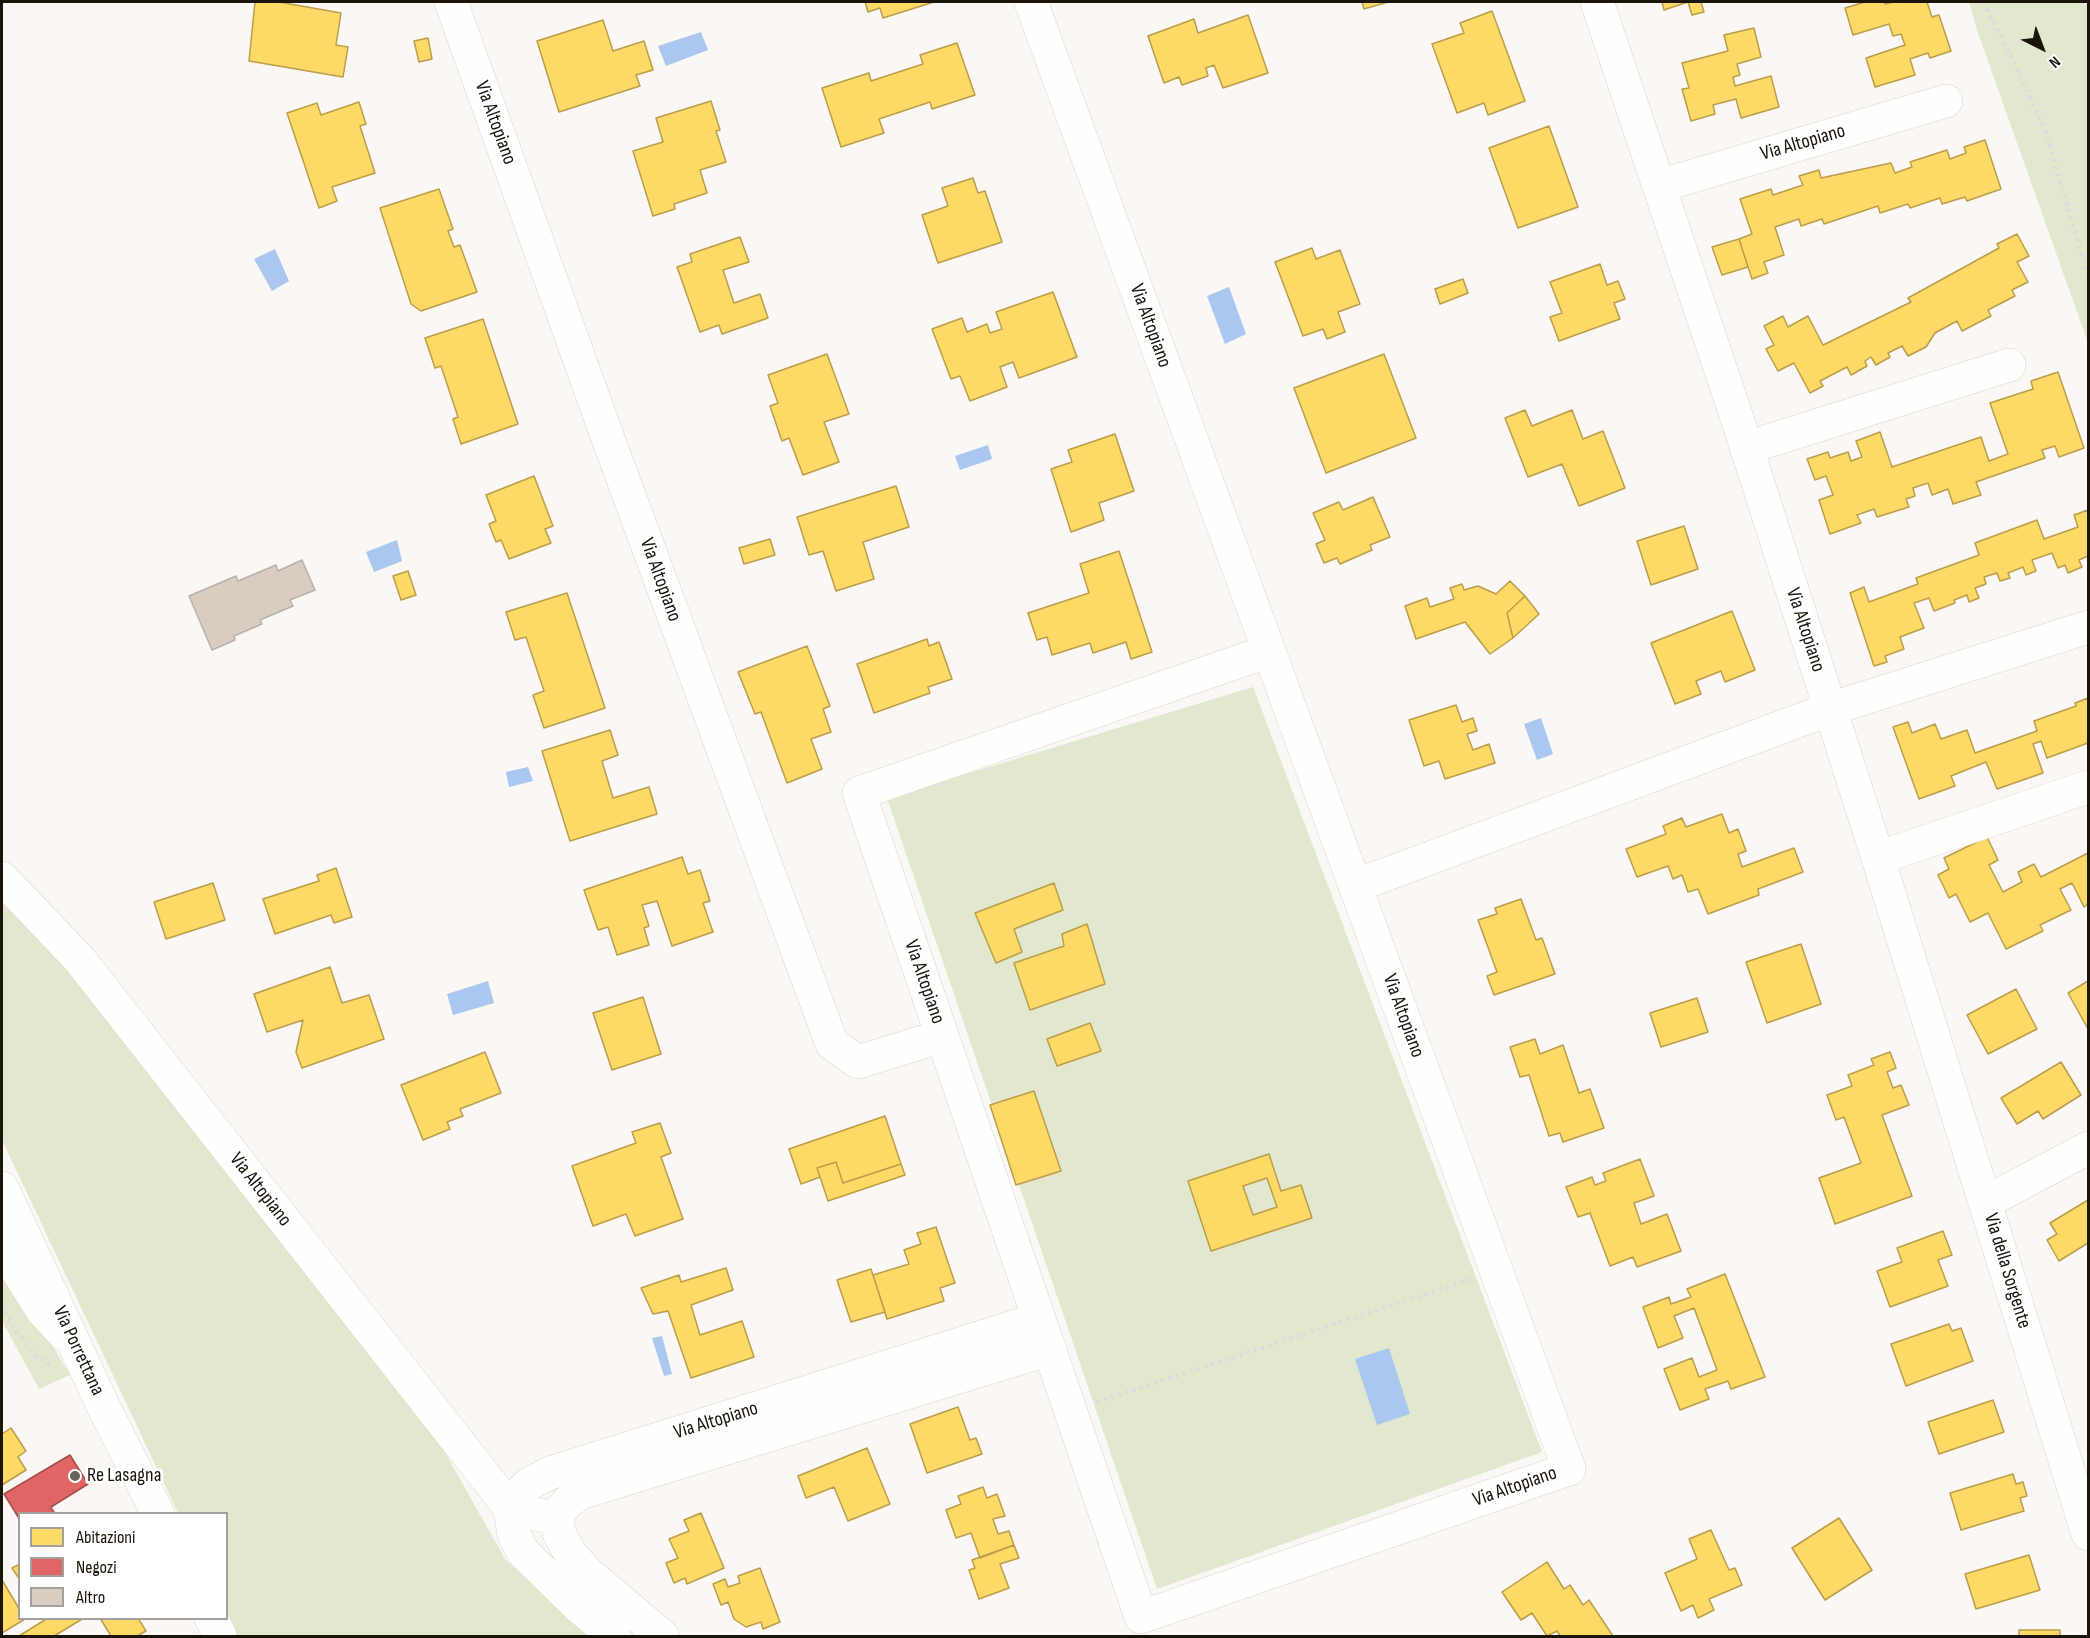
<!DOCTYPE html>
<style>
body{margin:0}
#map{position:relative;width:2090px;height:1638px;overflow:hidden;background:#faf7f4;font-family:"Sofia Sans Condensed",sans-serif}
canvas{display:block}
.frame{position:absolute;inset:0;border:3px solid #1a1409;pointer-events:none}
.legend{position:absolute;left:18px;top:1512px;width:210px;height:108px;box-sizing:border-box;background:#fff;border:2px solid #a3a19d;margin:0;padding:8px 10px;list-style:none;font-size:18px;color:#1a1409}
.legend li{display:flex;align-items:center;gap:12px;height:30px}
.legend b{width:30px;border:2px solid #a3a19d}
.north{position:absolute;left:2012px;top:18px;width:60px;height:60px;-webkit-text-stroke:4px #fff;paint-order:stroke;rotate:138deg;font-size:16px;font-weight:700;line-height:24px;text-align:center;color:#1a1409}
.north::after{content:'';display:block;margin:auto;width:21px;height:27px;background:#1a1409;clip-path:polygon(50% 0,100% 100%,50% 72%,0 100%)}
</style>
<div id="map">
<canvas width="2090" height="1638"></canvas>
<div class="frame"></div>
<ul class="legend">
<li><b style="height:16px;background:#ffd966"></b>Abitazioni</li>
<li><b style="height:16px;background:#e06666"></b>Negozi</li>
<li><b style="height:16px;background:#d8cdc0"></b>Altro</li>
</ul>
<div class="north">N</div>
</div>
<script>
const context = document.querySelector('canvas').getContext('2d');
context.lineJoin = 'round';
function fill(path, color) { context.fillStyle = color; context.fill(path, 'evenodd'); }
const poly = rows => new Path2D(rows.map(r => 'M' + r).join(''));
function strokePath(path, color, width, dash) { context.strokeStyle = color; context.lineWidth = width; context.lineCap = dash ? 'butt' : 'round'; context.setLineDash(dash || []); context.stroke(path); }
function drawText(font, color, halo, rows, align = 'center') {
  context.font = font + ' "Sofia Sans Condensed",sans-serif'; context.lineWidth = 6; context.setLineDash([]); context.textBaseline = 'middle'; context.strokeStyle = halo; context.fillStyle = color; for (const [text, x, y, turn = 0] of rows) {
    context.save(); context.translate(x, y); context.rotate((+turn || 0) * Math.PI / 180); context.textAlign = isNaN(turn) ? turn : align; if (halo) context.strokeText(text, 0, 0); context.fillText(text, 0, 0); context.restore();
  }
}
const green = poly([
 [1969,2,2088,2,2088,343,1977,30],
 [1253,687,1542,1452,1157,1589,887,798],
 [2,881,443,1449,505,1559,587,1636,237,1636,227,1617,226,1514,178,1513,2,1140],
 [2,1262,70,1375,39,1389,2,1321]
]);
const water = poly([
 [701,32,708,50,666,66,658,46],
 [275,249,289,281,272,291,254,259],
 [1229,287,1246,334,1225,344,1207,296],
 [988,445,992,459,960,470,955,456],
 [397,540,402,561,374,572,366,552],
 [1541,718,1553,754,1537,760,1524,724],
 [528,767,533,781,509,787,506,772],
 [488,981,494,1003,453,1015,447,994],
 [662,1336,672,1374,664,1376,652,1338],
 [1389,1348,1410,1414,1377,1425,1355,1359]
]);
const homes = poly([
 [255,2,279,2,341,13,336,45,348,47,343,77,249,61,255,2],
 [865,2,934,2,883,18,880,8,868,12,865,2],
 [1362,2,1388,2,1364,9,1362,2],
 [1662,2,1701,2,1704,12,1692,15,1688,2,1664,10,1662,2],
 [1865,2,1884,2,1885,4,1894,2,1927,2,1932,17,1939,15,1951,51,1930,58,1928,53,1910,59,1915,75,1875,87,1866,58,1905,45,1901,34,1893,36,1889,24,1853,35,1845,8,1865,2],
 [1492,11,1525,101,1488,115,1484,103,1457,113,1432,44,1464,33,1460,23,1492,11],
 [1248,15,1268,73,1223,88,1214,65,1206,68,1208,76,1182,85,1179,77,1164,83,1148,36,1194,19,1198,33,1248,15],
 [603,20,613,51,644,41,653,70,636,75,640,86,559,112,537,41,603,20],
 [1754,28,1761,57,1737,64,1740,75,1733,77,1735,86,1771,76,1779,107,1741,118,1736,99,1713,105,1715,114,1691,121,1682,89,1689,88,1682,63,1728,51,1724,35,1754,28],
 [428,38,432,59,419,62,414,41,428,38],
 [957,43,975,95,932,109,930,102,879,119,884,133,841,147,822,88,869,73,871,81,923,64,920,55,957,43],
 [711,101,720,130,716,131,726,162,700,170,707,193,674,204,675,209,653,216,633,151,663,142,656,118,711,101],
 [359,102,366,124,360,126,375,173,332,187,337,201,319,208,287,113,317,103,321,115,359,102],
 [1549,126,1578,207,1518,228,1489,148,1549,126],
 [1985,140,2001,189,1967,201,1965,197,1942,204,1940,198,1910,208,1908,204,1880,213,1878,206,1824,224,1822,219,1801,226,1799,219,1775,227,1784,255,1764,262,1768,273,1752,279,1739,239,1752,234,1740,199,1771,189,1773,195,1803,185,1799,176,1819,170,1821,178,1891,163,1895,173,1912,167,1910,162,1947,150,1950,159,1966,153,1964,147,1985,140],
 [973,178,978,193,985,191,1002,242,938,263,922,215,948,206,942,188,973,178],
 [439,189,453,229,448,231,454,247,460,245,477,292,421,311,411,304,380,208,439,189],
 [2017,234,2029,256,2017,262,2028,282,2012,290,2015,296,1988,310,1991,316,1962,331,1957,321,1935,333,1926,347,1908,356,1902,346,1888,353,1890,357,1876,365,1871,357,1865,361,1867,366,1851,375,1847,367,1820,381,1823,386,1810,393,1794,363,1778,371,1766,349,1774,345,1764,326,1783,316,1788,327,1808,316,1823,345,1911,302,1908,298,1999,248,1997,244,2017,234],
 [740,237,749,262,723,270,734,303,760,294,768,318,722,334,719,325,700,332,677,267,692,262,690,254,740,237],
 [1739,239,1748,267,1722,275,1712,247,1739,239],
 [1312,248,1316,259,1340,250,1360,304,1338,312,1345,332,1327,339,1323,329,1303,336,1275,262,1312,248],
 [1600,264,1607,285,1618,281,1625,299,1614,303,1620,319,1559,341,1550,317,1562,313,1550,282,1600,264],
 [1463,279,1468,293,1440,304,1435,289,1463,279],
 [1053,292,1077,357,1019,378,1013,362,1000,367,1007,387,970,401,960,376,951,379,932,329,962,318,967,332,987,324,990,333,1002,329,996,312,1053,292],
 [483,319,518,424,461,444,453,419,458,417,441,366,435,368,425,338,483,319],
 [827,354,849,414,824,422,839,462,803,475,789,438,782,441,770,406,778,403,768,375,827,354],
 [1384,354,1416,438,1326,473,1294,388,1384,354],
 [2058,372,2084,448,2059,457,2055,446,2042,450,2045,458,1976,482,1981,495,1953,504,1948,489,1932,495,1928,483,1913,488,1915,496,1906,499,1909,507,1877,517,1874,509,1857,515,1861,523,1830,534,1819,500,1833,495,1826,476,1815,480,1807,459,1828,452,1830,458,1848,452,1851,461,1862,457,1856,441,1880,432,1892,467,1981,437,1989,461,2008,454,1990,403,2033,389,2031,381,2058,372],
 [1525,410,1532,426,1572,410,1583,439,1603,431,1625,488,1579,506,1562,464,1528,477,1505,418,1525,410],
 [1115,434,1134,491,1099,503,1104,520,1071,532,1051,469,1072,462,1068,450,1115,434],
 [534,476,553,526,545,529,551,543,509,559,501,540,496,542,489,524,496,521,486,495,534,476],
 [896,486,909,527,863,542,874,579,836,591,823,551,809,555,797,517,896,486],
 [1373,497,1390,537,1370,545,1372,550,1340,564,1337,558,1324,563,1316,544,1325,540,1313,513,1339,502,1343,510,1373,497],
 [2088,510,2088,558,2088,556,2079,560,2082,567,2068,573,2065,565,2058,568,2052,553,2032,560,2036,571,2026,575,2023,567,2008,573,2010,578,2000,581,1997,573,1984,577,1986,584,1975,588,1979,598,1969,602,1967,595,1954,600,1955,603,1934,611,1929,598,1914,603,1924,628,1900,637,1904,649,1885,656,1887,662,1874,666,1850,593,1864,587,1869,602,1918,584,1916,578,1979,555,1975,543,2037,520,2044,539,2078,527,2074,515,2088,510],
 [1684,526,1698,569,1651,585,1637,541,1684,526],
 [770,539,775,555,744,564,739,548,770,539],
 [1119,551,1152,652,1131,659,1126,642,1093,653,1090,643,1052,655,1047,637,1037,640,1028,613,1089,593,1080,564,1119,551],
 [408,571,416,595,401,600,393,576,408,571],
 [1510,581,1525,596,1507,613,1513,638,1490,654,1465,622,1416,639,1405,606,1427,598,1430,607,1454,599,1450,588,1462,584,1464,590,1478,586,1496,594,1510,581],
 [567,593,605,708,544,728,533,695,544,691,526,637,515,640,506,612,567,593],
 [1525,596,1539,614,1513,638,1507,613,1525,596],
 [1732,611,1755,670,1725,682,1721,671,1696,681,1701,694,1675,704,1651,643,1732,611],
 [927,639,929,646,939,642,952,679,928,687,930,693,874,713,857,664,927,639],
 [807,646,830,706,823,709,831,732,811,739,822,769,787,783,761,712,755,714,738,672,807,646],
 [2088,698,2088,743,2047,758,2041,741,2033,744,2043,773,1997,789,1986,762,1951,776,1955,786,1919,799,1893,727,1908,722,1912,733,1935,724,1941,739,1967,730,1975,753,2037,731,2034,721,2076,706,2075,703,2088,698],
 [1456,705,1462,722,1473,718,1477,731,1467,734,1473,750,1489,744,1495,763,1445,779,1439,761,1424,766,1409,720,1456,705],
 [610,730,618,755,602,761,613,798,649,787,657,814,570,841,542,751,610,730],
 [1722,814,1729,833,1738,829,1746,851,1738,854,1742,867,1794,848,1803,872,1758,889,1759,895,1708,914,1698,889,1688,892,1682,875,1673,879,1668,866,1637,877,1626,849,1666,834,1663,826,1682,818,1686,827,1722,814],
 [1987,837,1998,860,1989,865,2003,892,2022,882,2018,872,2034,864,2041,877,2088,853,2088,904,2084,907,2072,883,2060,889,2071,910,2040,925,2043,931,2006,949,1988,913,1970,922,1956,894,1949,898,1938,875,1949,869,1944,858,1987,837],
 [682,857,688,874,700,870,710,901,703,903,713,932,672,946,657,901,642,905,649,926,644,928,649,945,617,955,608,927,598,930,584,890,682,857],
 [336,868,352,917,334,923,331,915,275,934,263,899,319,881,317,875,336,868],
 [213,883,225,920,166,939,154,902,213,883],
 [1054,883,1063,910,1014,929,1022,952,996,963,975,913,1054,883],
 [1521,899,1536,940,1542,938,1555,974,1494,995,1487,976,1497,972,1478,920,1497,914,1495,908,1521,899],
 [1087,924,1105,984,1030,1010,1014,963,1064,946,1062,934,1087,924],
 [1801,944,1821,1004,1767,1023,1746,962,1801,944],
 [330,967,342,1003,369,995,384,1039,302,1068,296,1052,303,1020,267,1032,254,994,330,967],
 [2088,981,2088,1029,2068,993,2088,981],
 [2016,989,2037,1029,1988,1054,1967,1015,2016,989],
 [643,997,661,1054,612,1070,593,1013,643,997],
 [1697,998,1708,1032,1661,1047,1650,1013,1697,998],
 [1090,1023,1101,1051,1057,1066,1047,1039,1090,1023],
 [1535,1039,1540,1054,1563,1045,1579,1093,1590,1089,1604,1128,1563,1142,1560,1133,1549,1136,1529,1075,1520,1077,1510,1047,1535,1039],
 [485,1052,501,1093,460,1109,463,1116,447,1122,450,1129,423,1140,401,1085,485,1052],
 [1890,1052,1896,1068,1887,1072,1893,1088,1901,1085,1909,1105,1882,1115,1912,1196,1835,1224,1819,1178,1861,1163,1844,1117,1836,1120,1827,1095,1852,1086,1848,1075,1874,1065,1871,1059,1890,1052],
 [2061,1062,2081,1095,2043,1119,2038,1111,2017,1124,2001,1098,2061,1062],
 [1034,1091,1061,1171,1016,1185,990,1105,1034,1091],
 [885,1116,901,1164,843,1183,836,1162,817,1168,820,1177,801,1184,789,1149,885,1116],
 [660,1123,671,1153,661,1157,683,1219,635,1236,626,1214,593,1226,572,1166,636,1143,632,1132,660,1123],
 [1269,1154,1281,1191,1301,1185,1312,1218,1211,1251,1188,1181,1269,1154],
 [1267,1178,1277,1207,1253,1215,1243,1186,1267,1178],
 [1640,1159,1654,1196,1634,1203,1641,1224,1667,1214,1681,1251,1637,1267,1633,1257,1610,1266,1590,1213,1578,1217,1566,1187,1592,1177,1595,1185,1606,1181,1603,1173,1640,1159],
 [836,1162,843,1183,901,1164,905,1175,828,1201,817,1168,836,1162],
 [2088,1200,2088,1243,2059,1261,2047,1240,2057,1234,2050,1223,2088,1200],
 [936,1227,955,1283,940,1288,944,1301,887,1319,873,1275,909,1264,904,1250,921,1244,917,1233,936,1227],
 [1943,1231,1952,1255,1938,1260,1948,1286,1890,1307,1877,1271,1902,1262,1897,1248,1943,1231],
 [726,1268,733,1290,691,1305,700,1335,742,1321,754,1357,691,1378,668,1311,653,1314,641,1288,679,1275,681,1282,726,1268],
 [871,1269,885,1312,851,1322,837,1280,871,1269],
 [1725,1274,1765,1377,1731,1389,1728,1381,1705,1389,1709,1399,1680,1410,1664,1369,1692,1358,1699,1377,1717,1370,1694,1308,1674,1316,1683,1338,1658,1348,1643,1307,1669,1297,1671,1304,1691,1297,1687,1289,1725,1274],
 [1949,1324,1952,1331,1961,1328,1973,1361,1906,1386,1891,1344,1949,1324],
 [1993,1400,2004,1432,1939,1454,1928,1422,1993,1400],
 [958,1407,970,1440,976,1438,982,1454,927,1473,910,1424,958,1407],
 [11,1428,26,1451,18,1457,26,1470,2,1485,2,1434,11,1428],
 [867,1448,890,1504,848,1521,834,1487,806,1498,798,1476,867,1448],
 [2013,1474,2016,1484,2023,1482,2027,1496,2020,1498,2024,1511,1961,1530,1950,1493,2013,1474],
 [983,1487,987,1498,997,1494,1005,1516,993,1519,998,1534,1009,1531,1014,1545,980,1558,971,1533,956,1538,946,1510,961,1504,958,1496,983,1487],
 [701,1513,724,1568,687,1584,685,1578,674,1583,666,1563,678,1558,669,1539,689,1531,684,1520,701,1513],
 [1839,1518,1872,1570,1825,1600,1792,1548,1839,1518],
 [1711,1530,1729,1570,1735,1568,1742,1585,1709,1599,1714,1610,1698,1618,1693,1605,1681,1611,1665,1573,1697,1559,1689,1539,1711,1530],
 [1014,1545,1019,1558,1000,1564,1009,1588,979,1599,969,1570,975,1568,972,1560,1014,1545],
 [2029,1555,2040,1590,1976,1609,1965,1574,2029,1555],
 [1547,1562,1564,1589,1570,1585,1583,1605,1589,1600,1613,1636,1560,1636,1557,1631,1547,1636,1532,1613,1521,1620,1502,1592,1547,1562],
 [20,1564,20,1580,12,1568,20,1564],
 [760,1568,780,1622,763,1629,761,1622,746,1627,734,1619,728,1602,721,1605,713,1584,725,1579,728,1587,740,1583,738,1576,760,1568],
 [2,1580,20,1610,20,1618,25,1619,2,1633,2,1580],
 [48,1618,84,1618,54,1636,19,1636,48,1618],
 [100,1618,138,1618,146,1631,137,1636,111,1636,100,1618],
 [2019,1630,2060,1630,2060,1636,2019,1636,2019,1630]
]);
const shops = poly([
 [70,1455,88,1484,51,1507,55,1514,20,1514,20,1520,4,1494,70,1455]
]);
const building = poly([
 [302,560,315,590,290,600,293,606,260,620,262,624,234,636,235,640,212,650,189,596,236,576,238,581,276,565,278,571,302,560]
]);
const path = poly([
 [1983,2,2012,58,2046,133,2088,276],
 [2,1305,16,1332,35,1354,54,1368],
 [1097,1402,1472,1279]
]);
const minor = poly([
 [451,2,606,433,832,1044,858,1062,942,1036],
 [1031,2,1569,1469,1141,1617,859,793,1269,651],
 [1597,2,1741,430,1878,858,2088,1534],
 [1659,186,1946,101],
 [1746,448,2009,365],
 [1878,858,2088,787],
 [2,878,80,960,510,1508,557,1519],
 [1355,886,1830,709,2088,627],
 [1986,1202,2088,1148],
 [2,1246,42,1310,65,1335],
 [614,1636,577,1605,523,1552,514,1535,510,1508,514,1498,529,1484,550,1473,1039,1319],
 [662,1636,589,1574,571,1555,559,1533,557,1519,560,1511,568,1502,580,1493,1050,1349]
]);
const major = poly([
 [2,1188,104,1408,158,1514],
 [211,1618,220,1636]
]);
const markers = [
 [75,1476,6,"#68635b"]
];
const streetNames = [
 ["Via Altopiano",495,123,70],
 ["Via Altopiano",1803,143,-16],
 ["Via Altopiano",1150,326,70],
 ["Via Altopiano",660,580,70],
 ["Via Altopiano",1805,630,72],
 ["Via Altopiano",924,982,71],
 ["Via Altopiano",1403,1016,70],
 ["Via Altopiano",260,1190,52],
 ["Via della Sorgente",2007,1271,73],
 ["Via Porrettana",78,1351,65],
 ["Via Altopiano",716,1421,-17],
 ["Via Altopiano",1515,1487,-19]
];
const poiNames = [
 ["Re Lasagna",87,1476]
];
fill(green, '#e2e8ce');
fill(water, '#abc7ef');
fill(homes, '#ffd966');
strokePath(homes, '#ba9e4a', 1.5);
fill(shops, '#e06666');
strokePath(shops, '#a54d4a', 1.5);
fill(building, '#d8cdc0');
strokePath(building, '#b7b2ab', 1.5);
strokePath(minor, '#dad5ce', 34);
strokePath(major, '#dad5ce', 34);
strokePath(path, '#dcdcda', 4, [3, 4.5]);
strokePath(minor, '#fefefd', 33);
strokePath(major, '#fefefd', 33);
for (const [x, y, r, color] of markers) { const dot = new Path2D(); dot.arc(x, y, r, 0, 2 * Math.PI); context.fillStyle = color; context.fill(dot); strokePath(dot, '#fff', 2); }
drawText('20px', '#1a1409', '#fff', streetNames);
drawText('20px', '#1a1409', '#fff', poiNames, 'left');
</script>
